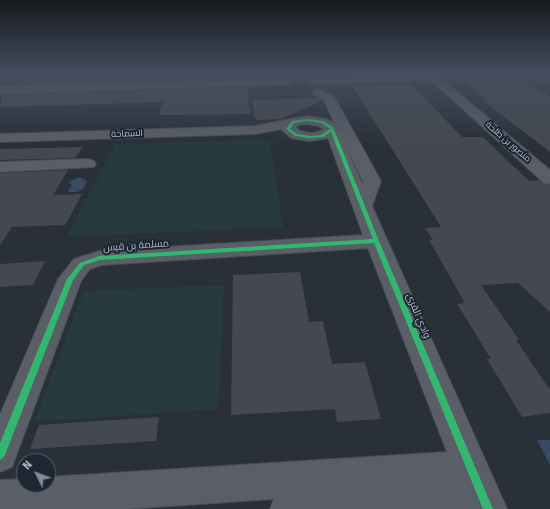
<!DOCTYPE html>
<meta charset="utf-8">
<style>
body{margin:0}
#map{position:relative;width:550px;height:509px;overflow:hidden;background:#2a3038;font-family:Signika,sans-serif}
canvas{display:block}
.north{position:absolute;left:16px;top:453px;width:40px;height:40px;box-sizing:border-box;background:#1d2633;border:1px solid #59626f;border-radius:50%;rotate:312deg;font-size:11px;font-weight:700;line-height:16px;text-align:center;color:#b4bcc9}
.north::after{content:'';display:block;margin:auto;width:14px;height:18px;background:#848b96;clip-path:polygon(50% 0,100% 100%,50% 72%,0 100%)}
</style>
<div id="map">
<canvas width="550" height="509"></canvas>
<div class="north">N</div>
</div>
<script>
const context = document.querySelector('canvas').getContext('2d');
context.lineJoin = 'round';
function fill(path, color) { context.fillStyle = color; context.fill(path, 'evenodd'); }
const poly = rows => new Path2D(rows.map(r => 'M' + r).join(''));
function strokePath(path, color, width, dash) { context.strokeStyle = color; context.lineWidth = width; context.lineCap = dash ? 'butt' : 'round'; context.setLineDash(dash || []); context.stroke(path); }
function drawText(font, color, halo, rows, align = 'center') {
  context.font = font + ' Signika,Cairo,sans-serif'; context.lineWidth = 4; context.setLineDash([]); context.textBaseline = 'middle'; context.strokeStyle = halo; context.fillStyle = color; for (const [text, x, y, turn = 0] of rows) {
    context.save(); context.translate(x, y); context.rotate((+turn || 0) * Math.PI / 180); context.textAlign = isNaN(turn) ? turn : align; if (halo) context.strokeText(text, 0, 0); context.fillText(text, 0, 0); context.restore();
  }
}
const green = poly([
 [270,140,283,227,67,237,115,144],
 [224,285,218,409,34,422,84,291]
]);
const water = poly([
 [80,177,87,181,83,189,77,192,69,192,68,190,72,185,69,183,70,181],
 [537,440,550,440,550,465]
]);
const building = poly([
 [114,74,205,74,204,80,15,84,25,76],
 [455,74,513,74,550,96,550,152,480,98,487,100],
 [411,84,462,137,483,137,529,181,539,180,544,184,550,185,550,312,518,283,481,285,519,340,516,340,550,390,550,413,522,417,487,359,491,359,457,304,465,303,429,240,433,240,425,228,441,227,353,87],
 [247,87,250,114,159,115,163,102,0,107,2,95],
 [318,98,322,101,280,119,256,120,252,100],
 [83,147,75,158,0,160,0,149],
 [68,170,53,195,82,194,65,225,12,227,0,245,0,173],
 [45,261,33,285,0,287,0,264],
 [300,272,309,322,323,321,332,364,365,362,381,419,337,422,335,409,231,415,233,275],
 [159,417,156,441,30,449,39,425]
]);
const street = poly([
 [436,74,550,170,550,184,544,183,431,80,312,84,306,81,312,78,436,74],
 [287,79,293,82,291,84,0,94,0,86,287,79],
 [317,89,333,95,381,181,372,206,507,509,270,509,274,499,127,509,0,509,0,480,24,479,24,485,48,485,48,477,447,452,368,248,102,265,90,269,81,281,12,467,0,472,0,415,58,279,74,259,99,251,363,235,328,138,310,141,296,139,291,138,281,129,255,134,0,142,0,134,255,126,307,116,327,119,335,124,324,100,311,93,317,89],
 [307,124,318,126,324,129,318,132,310,133,300,131,296,128,298,125,307,124],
 [345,144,363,181,362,184,345,144],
 [88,159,94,161,96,164,94,167,0,172,0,162,88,159]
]);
const cycleway = poly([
 [307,119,323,121,333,127,379,241,493,509,483,509,374,243,100,260,84,265,73,280,5,455,3,458,0,460,0,443,67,279,80,263,99,256,373,239,331,132,323,137,310,138,295,136,286,129,292,121,307,119],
 [307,121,321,123,329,128,330,129,321,135,310,136,297,134,290,129,294,123,307,121]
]);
const farStreetnames = [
 ["السماحة",127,134,-2],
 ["منصور بن طلحة",508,142,41]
];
const streetNames = [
 ["مسلمة بن قيس",136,246,-4],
 ["وادي القرى",418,316,67]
];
fill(green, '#273a3e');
fill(water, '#384963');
fill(building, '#444950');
strokePath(street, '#484c53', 2);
fill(street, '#5a5e66');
fill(cycleway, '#33b770');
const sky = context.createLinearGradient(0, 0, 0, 145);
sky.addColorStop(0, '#171a1f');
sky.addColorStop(0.51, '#444e5e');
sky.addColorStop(1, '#444e5e00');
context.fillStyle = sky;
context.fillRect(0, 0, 550, 145);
drawText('9px', '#b4bcc9', '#1d2633', farStreetnames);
drawText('10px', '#b4bcc9', '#1d2633', streetNames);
</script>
